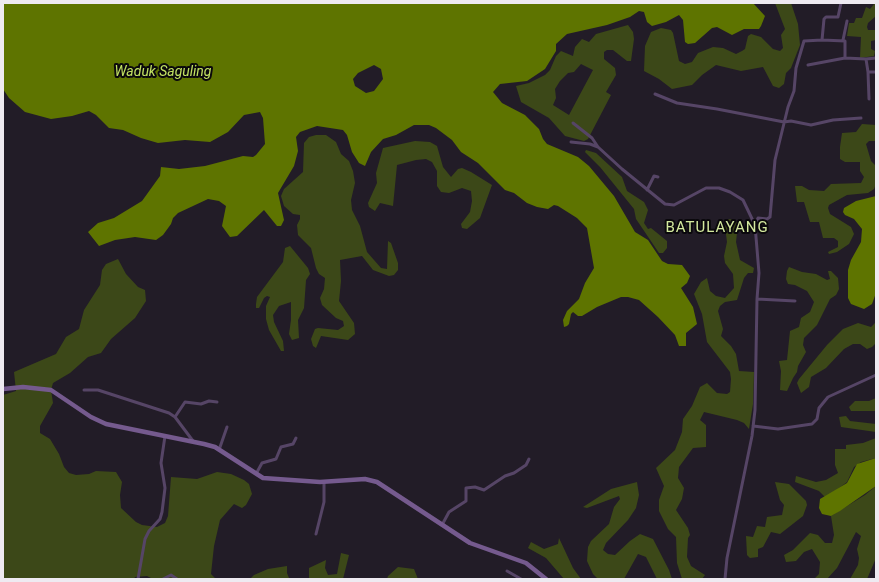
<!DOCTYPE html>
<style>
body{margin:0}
#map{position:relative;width:879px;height:582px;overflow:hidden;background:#221c27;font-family:Roboto,sans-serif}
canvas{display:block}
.frame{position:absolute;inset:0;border:4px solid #eeeaf1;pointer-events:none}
</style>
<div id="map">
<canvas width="879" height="582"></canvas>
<div class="frame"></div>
</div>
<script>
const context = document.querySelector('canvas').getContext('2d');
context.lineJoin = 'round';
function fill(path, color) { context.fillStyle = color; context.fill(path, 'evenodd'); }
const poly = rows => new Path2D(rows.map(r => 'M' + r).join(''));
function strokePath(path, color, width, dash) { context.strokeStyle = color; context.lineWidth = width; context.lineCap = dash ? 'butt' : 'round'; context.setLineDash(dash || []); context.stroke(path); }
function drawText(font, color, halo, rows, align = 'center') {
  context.font = font + ' Roboto,sans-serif'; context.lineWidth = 4; context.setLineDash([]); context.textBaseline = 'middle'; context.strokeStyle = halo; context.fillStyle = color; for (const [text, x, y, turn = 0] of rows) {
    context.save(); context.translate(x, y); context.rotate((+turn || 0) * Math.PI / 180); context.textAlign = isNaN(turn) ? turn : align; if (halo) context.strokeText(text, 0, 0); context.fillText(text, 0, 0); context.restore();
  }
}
const green = poly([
 [775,3,791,3,798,24,800,45,791,68,786,73,784,84,779,88,773,86,763,67,741,71,716,65,702,75,692,85,672,89,659,79,644,71,645,46,651,32,661,28,671,30,673,33,679,61,685,64,692,62,698,53,713,47,723,48,736,54,742,51,745,49,748,36,751,34,761,37,773,49,780,51,783,48,781,35,785,29],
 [875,3,876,16,868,23,867,27,868,30,876,30,876,40,871,41,871,49,875,51,874,56,860,58,861,37,847,36,849,23,854,23,856,18,862,18,866,7,870,9],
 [628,25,633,32,634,39,631,61,627,61,613,50,607,50,604,52,604,59,615,68,616,75,606,92,611,95,588,139,584,141,565,136,549,118,521,102,516,86,529,83,545,75,550,70,556,56,561,51,573,56,575,47,582,39,589,42,596,34],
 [581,64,593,70,569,115,553,105,556,98,555,89,560,81,568,73,574,72],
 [862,124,876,125,876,141,869,141,866,144,871,161,876,166,876,184,874,189,868,193,847,195,829,205,828,208,830,214,851,227,854,234,849,244,837,252,829,254,828,252,838,247,838,241,834,238,823,238,819,222,810,222,804,202,797,202,795,186,802,186,809,190,824,191,831,184,861,183,864,177,860,171,860,162,845,162,840,159,840,147,842,133,856,132],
 [316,135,326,135,336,142,341,154,349,161,353,171,355,183,351,200,352,210,360,226,367,252,381,268,387,269,388,241,391,243,398,263,398,270,394,275,389,276,373,270,362,256,340,260,341,281,339,301,354,323,355,334,348,340,321,336,316,348,313,346,311,339,315,329,318,328,338,330,344,326,343,321,336,318,322,305,320,298,324,289,325,278,319,274,316,268,311,248,298,235,297,225,300,219,300,215,293,214,284,206,281,196,284,189,303,172,304,143,309,137],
 [415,141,430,142,437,146,443,167,451,177,458,169,462,168,471,172,492,185,480,218,467,229,462,228,461,224,470,212,472,201,471,191,462,188,449,193,441,192,437,186,437,171,432,162,426,159,416,160,397,165,393,206,380,203,375,211,369,207,368,203,377,183,376,173,383,148],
 [586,150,596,153,622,177,627,191,644,202,648,210,644,223,648,229,651,228,667,241,667,248,663,253,659,253,636,219,634,209,600,167,585,152],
 [728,219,735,220,738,224,736,242,740,260,754,268,753,273,748,273,744,278,737,300,725,302,720,306,718,311,723,329,721,336,731,346,736,354,739,371,754,372,753,404,749,429,744,423,737,420,704,412,700,420,706,425,706,447,693,448,679,467,678,478,684,488,682,499,676,510,688,528,690,535,688,538,687,557,691,566,705,575,702,579,682,579,677,563,676,537,668,529,659,511,659,500,664,486,656,468,675,450,682,432,683,419,692,406,700,387,707,383,717,393,727,394,730,392,731,379,730,372,707,342,702,314,694,294,701,282,707,278,710,291,716,296,725,298,734,288,733,274,725,263,724,256,727,242,725,227],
 [290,246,308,268,310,274,306,280,304,308,298,320,299,338,292,340,289,334,291,320,291,302,279,306,273,315,274,322,283,341,284,351,281,351,269,330,266,319,266,306,270,297,267,296,264,298,259,308,256,308,256,304,257,297,283,262,285,248],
 [118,259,126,274,138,287,145,290,146,301,135,318,111,339,101,353,88,357,70,373,53,383,51,390,53,403,40,426,40,433,50,439,59,454,64,467,69,473,76,475,89,474,96,471,116,472,122,482,120,495,121,508,136,522,142,525,157,527,165,523,168,516,171,477,197,479,217,472,231,474,244,480,249,484,252,494,246,505,242,508,234,504,220,520,214,546,211,574,216,579,153,579,147,576,135,577,134,579,3,579,3,395,16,391,14,372,56,354,66,337,79,329,84,310,100,285,102,270,106,264],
 [789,267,802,272,816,274,827,280,830,279,828,271,831,271,838,278,839,289,836,295,830,299,817,325,804,338,803,345,806,352,798,366,797,372,793,378,787,391,780,390,781,371,779,361,787,360,790,331,799,327,801,318,810,312,814,302,807,291,795,285,788,284,786,279,787,271],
 [876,322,876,343,872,347,867,349,860,344,853,344,844,349,826,368,811,377,809,387,801,393,797,383,799,379,827,345,843,329,858,323,871,327],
 [876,398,876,411,851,411,849,407,855,401,869,401],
 [846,416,850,421,876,424,876,432,841,427,839,417],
 [876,438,876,458,861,462,854,467,847,482,835,491,825,497,819,491,795,482,796,476,816,482,826,480,838,473,835,465,835,449,846,449,846,445,863,443],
 [637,482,639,495,636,508,628,520,606,543,603,550,608,554,615,555,630,541,640,534,653,539,669,570,672,579,657,579,646,557,638,554,624,579,598,579,593,574,587,561,588,547,591,541,609,524,614,507,620,499,619,496,587,508,583,507,611,489],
 [775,482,789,484,806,501,807,505,803,516,780,534,771,532,763,547,758,549,758,557,750,558,747,555,746,536,753,537,757,526,765,527,767,517,782,515,784,505,780,500],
 [876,486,876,558,867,579,850,579,858,565,859,558,857,549,861,536,856,532,837,568,827,579,814,579,819,574,820,562,812,549,804,552,796,561,786,562,784,555,793,550,810,533,818,535,825,543,832,543,834,535,831,516,865,495],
 [559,538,573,568,581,579,564,579,546,558,528,548,531,542,544,549,558,544],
 [341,553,349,555,343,579,309,579,309,568,326,560,325,568,328,575,337,574],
 [287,566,287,573,289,578,304,579,250,579,254,575,268,569],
 [398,567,414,569,418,579,387,579,388,576]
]);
const water = poly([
 [3,3,753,3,765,16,761,26,759,29,744,29,732,35,717,27,712,28,695,43,688,44,685,42,683,20,679,15,666,22,652,26,647,22,644,12,639,11,630,17,607,25,567,34,556,44,556,51,545,69,527,81,500,84,493,92,502,103,525,115,539,129,543,139,547,144,578,157,589,166,614,196,635,232,648,240,662,261,668,264,682,265,690,276,687,283,681,288,693,307,697,324,686,333,686,346,679,346,675,335,658,317,639,300,628,297,621,297,597,307,582,316,578,316,573,312,571,314,569,324,567,326,564,327,563,320,567,311,579,299,585,283,594,268,587,228,577,218,558,206,554,205,548,209,537,207,527,203,514,193,505,190,478,163,461,152,452,140,436,128,429,125,414,125,396,135,383,139,371,152,365,166,359,163,352,152,347,135,343,130,317,126,300,132,296,137,298,151,294,166,278,193,284,220,281,226,277,226,264,210,237,236,230,237,222,226,226,206,219,201,208,199,178,213,173,218,171,224,163,235,156,240,135,237,115,240,99,246,88,232,98,223,114,218,142,201,160,176,161,167,179,169,205,166,243,156,253,157,256,155,265,144,263,118,260,112,244,115,228,132,210,142,185,140,158,143,141,138,123,130,109,128,96,115,89,111,72,116,51,119,25,112,9,98,3,89],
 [374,65,381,69,383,79,374,91,366,93,355,86,353,79,358,73],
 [876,196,876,293,872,304,864,309,851,304,848,298,848,270,851,260,861,242,862,229,854,219,845,215,843,212,844,208,856,201],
 [876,458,876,486,840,511,831,516,822,514,819,508,820,499,847,483,857,464]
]);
const minor = poly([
 [843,40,847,21],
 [845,58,866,59,868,72,876,72],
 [866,59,876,58],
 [808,65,845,58,845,41,822,40],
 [868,72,869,99],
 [655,94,677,103,717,109,784,122,791,121,811,125,833,120,861,118],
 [573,123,592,138,598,147,622,169,665,204,674,205,706,188,719,188,730,192,743,200,755,225,759,273,757,299,755,410,752,436,727,558,725,579],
 [571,142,590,144,598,147],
 [647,190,654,176,658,177],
 [755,225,758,218,767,219,770,217,775,160,788,107,794,91,796,68,804,41,822,40,824,19,826,17,838,17,841,3],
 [757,299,795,301],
 [84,390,98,390,169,413,175,417,193,441],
 [175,417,185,402,201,404,209,401,217,402],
 [753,426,778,429,812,424,817,419,819,408,828,397,876,375],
 [219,450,227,427],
 [256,474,262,463,276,459,281,447,293,444,296,438],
 [442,525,449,512,466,501,466,488,475,487,484,490,505,476,514,473,526,465,529,459],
 [316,534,324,502,324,482],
 [507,571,521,579],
 [138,579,145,539,149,531,160,519,162,512,165,488,161,463,165,436],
 [163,579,171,575,177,579]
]);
const secondary = poly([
 [3,389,23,387,51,390,91,417,106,424,204,444,215,447,263,478,320,482,365,479,377,482,470,543,526,563,546,579]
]);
const waterNames = [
 ["Waduk Saguling",163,72]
];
const quarterNames = [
 ["BATULAYANG",717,228]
];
fill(green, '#3c4818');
fill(water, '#5e7400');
strokePath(minor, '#564566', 3);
strokePath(secondary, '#755a8e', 4.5);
drawText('italic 14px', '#c2e263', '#0a080c', waterNames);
context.letterSpacing = '1px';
drawText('15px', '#d4e99e', '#0a080c', quarterNames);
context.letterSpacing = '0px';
</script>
